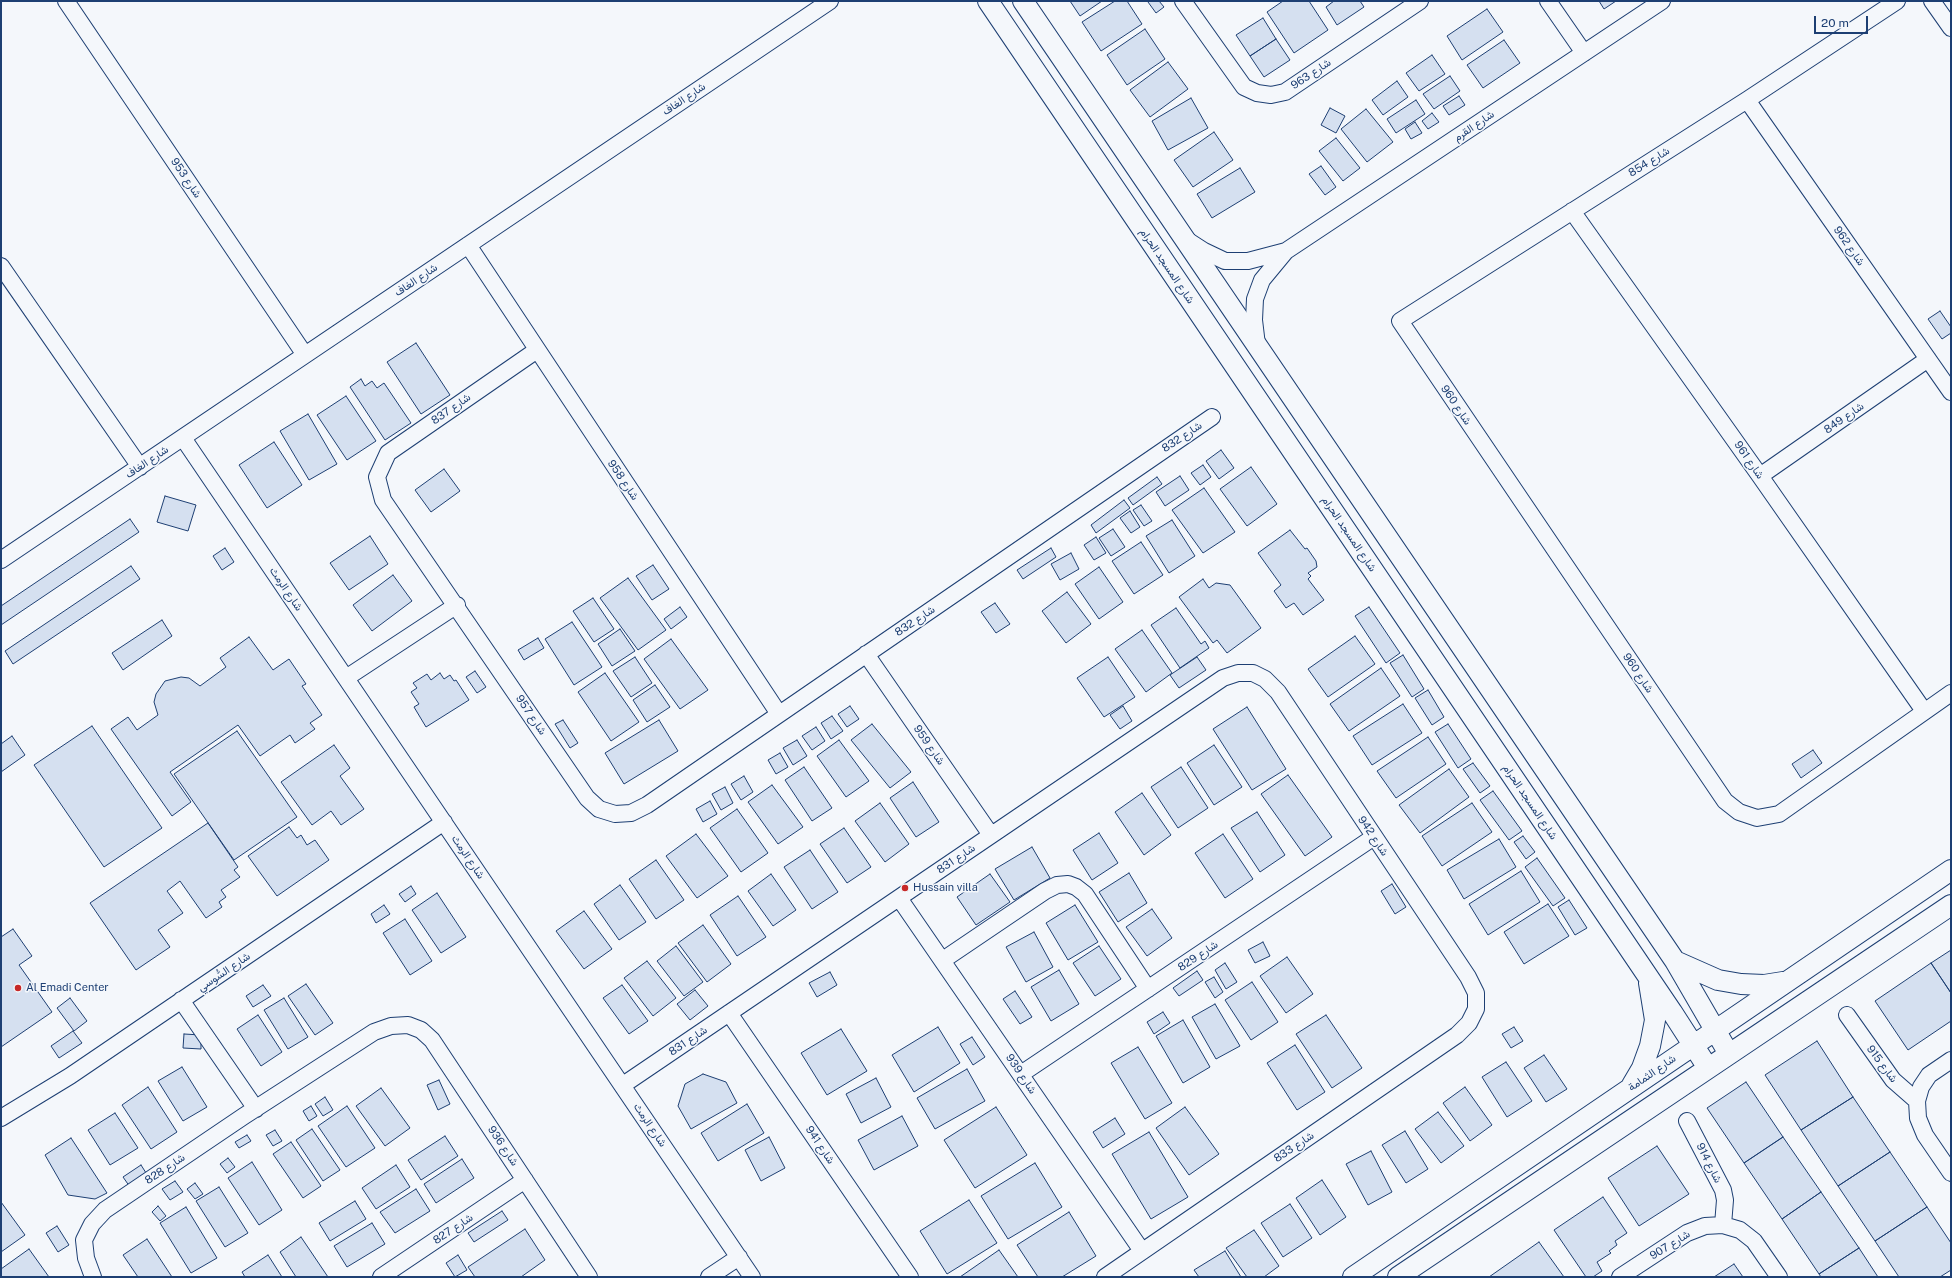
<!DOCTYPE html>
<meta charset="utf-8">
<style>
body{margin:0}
#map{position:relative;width:1952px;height:1278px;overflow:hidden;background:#f4f7fb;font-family:"Public Sans",sans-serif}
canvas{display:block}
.frame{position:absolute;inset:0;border:2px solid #1d3f73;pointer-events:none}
.scale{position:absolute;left:1814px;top:16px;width:54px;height:18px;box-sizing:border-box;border:2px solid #1d3f73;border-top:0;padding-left:5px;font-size:12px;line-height:14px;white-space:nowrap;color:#1d3f73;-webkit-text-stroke:3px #f4f7fb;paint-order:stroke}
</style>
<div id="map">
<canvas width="1952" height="1278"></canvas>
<div class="frame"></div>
<div class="scale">20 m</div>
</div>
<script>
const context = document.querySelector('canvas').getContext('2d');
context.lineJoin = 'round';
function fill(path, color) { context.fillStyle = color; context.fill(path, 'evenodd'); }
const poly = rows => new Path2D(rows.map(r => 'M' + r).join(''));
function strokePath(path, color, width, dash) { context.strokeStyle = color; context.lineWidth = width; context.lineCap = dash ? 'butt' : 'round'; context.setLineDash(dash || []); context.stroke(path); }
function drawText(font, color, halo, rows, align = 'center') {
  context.font = font + ' "Public Sans",Vazirmatn,sans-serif'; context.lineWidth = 3; context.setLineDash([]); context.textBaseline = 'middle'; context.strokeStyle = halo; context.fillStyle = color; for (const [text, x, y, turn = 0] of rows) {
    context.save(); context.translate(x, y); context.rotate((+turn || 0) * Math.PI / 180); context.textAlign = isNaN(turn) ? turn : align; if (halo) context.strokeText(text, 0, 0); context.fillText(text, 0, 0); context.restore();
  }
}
const building = poly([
 [1070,1,1102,1,1080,16,1070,1],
 [1115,1,1127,1,1142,24,1101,51,1082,22,1115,1],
 [1149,1,1159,1,1164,7,1156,13,1148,2,1149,1],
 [1283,1,1309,1,1328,30,1294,53,1267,12,1283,1],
 [1334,1,1360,1,1364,7,1337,25,1326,7,1334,1],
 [1599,1,1616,1,1604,9,1599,1],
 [1487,9,1503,32,1462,60,1447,36,1487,9],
 [1263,18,1276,39,1250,56,1236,35,1263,18],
 [1145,29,1165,59,1127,85,1107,55,1145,29],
 [1276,39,1290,60,1264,77,1250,56,1276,39],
 [1504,40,1520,63,1483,88,1467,65,1504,40],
 [1432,55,1445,74,1419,91,1406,73,1432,55],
 [1168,62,1188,89,1150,117,1130,90,1168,62],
 [1450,76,1460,91,1434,109,1423,94,1450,76],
 [1397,81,1408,97,1383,115,1372,100,1397,81],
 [1459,96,1465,105,1449,115,1443,106,1459,96],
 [1191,98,1208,128,1168,150,1152,121,1191,98],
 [1416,100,1425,114,1396,133,1387,119,1416,100],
 [1330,108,1345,116,1336,133,1321,125,1330,108],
 [1366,109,1393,142,1367,162,1341,129,1366,109],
 [1432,113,1439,122,1428,129,1422,121,1432,113],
 [1415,122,1422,133,1411,139,1405,129,1415,122],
 [1214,132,1233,160,1193,187,1174,160,1214,132],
 [1336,138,1360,168,1343,181,1319,151,1336,138],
 [1321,166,1336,187,1325,195,1309,174,1321,166],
 [1240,168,1255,192,1212,218,1197,194,1240,168],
 [1940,311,1951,327,1951,333,1942,339,1928,319,1940,311],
 [416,343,450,395,421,414,387,362,416,343],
 [361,379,365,386,372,381,377,388,384,383,411,423,385,440,350,387,361,379],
 [346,396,376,441,347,460,317,415,346,396],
 [308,414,337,464,309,480,280,431,308,414],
 [274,442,302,485,267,508,239,465,274,442],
 [1221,450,1234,468,1219,479,1206,461,1221,450],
 [1203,465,1211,477,1200,485,1191,473,1203,465],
 [1251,467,1277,504,1247,526,1220,489,1251,467],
 [444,469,460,491,431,512,415,490,444,469],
 [1180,476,1189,490,1165,506,1156,492,1180,476],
 [1157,477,1162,484,1133,505,1128,498,1157,477],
 [1204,488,1235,532,1203,553,1172,510,1204,488],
 [165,496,196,505,188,531,157,522,165,496],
 [1124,500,1130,508,1096,533,1091,525,1124,500],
 [1141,505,1152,521,1144,526,1133,510,1141,505],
 [1130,511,1140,527,1131,533,1120,518,1130,511],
 [130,519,139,532,1,625,1,606,130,519],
 [1172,520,1195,556,1169,573,1146,536,1172,520],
 [1113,529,1125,547,1111,556,1099,538,1113,529],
 [1290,530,1305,549,1307,548,1316,561,1317,567,1308,573,1311,576,1308,579,1324,600,1303,615,1294,603,1286,608,1274,591,1281,585,1258,553,1290,530],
 [370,536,388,564,349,590,330,563,370,536],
 [1096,537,1106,553,1094,560,1084,545,1096,537],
 [1141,542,1163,575,1134,594,1112,561,1141,542],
 [225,548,234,562,222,570,213,556,225,548],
 [1051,548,1056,557,1023,579,1017,570,1051,548],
 [1071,553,1079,569,1060,580,1051,564,1071,553],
 [653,565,669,589,652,600,636,576,653,565],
 [131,566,140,579,13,664,5,651,131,566],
 [1099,567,1123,602,1099,619,1075,584,1099,567],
 [393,575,412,601,372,631,353,605,393,575],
 [628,578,666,630,638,650,600,598,628,578],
 [1203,579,1209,588,1216,583,1230,585,1261,628,1227,653,1217,640,1213,643,1179,597,1203,579],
 [1067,592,1091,624,1066,643,1042,611,1067,592],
 [593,598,614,629,594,642,573,611,593,598],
 [995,603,1010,624,996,633,981,612,995,603],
 [680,607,687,617,671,629,664,619,680,607],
 [1369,607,1400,653,1386,663,1355,616,1369,607],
 [1176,608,1201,644,1205,641,1209,648,1180,668,1151,625,1176,608],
 [162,620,172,636,123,670,112,653,162,620],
 [572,622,602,667,574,685,545,639,572,622],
 [620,629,635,651,612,666,598,644,620,629],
 [1142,630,1172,673,1146,692,1115,649,1142,630],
 [1355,636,1375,664,1328,697,1308,669,1355,636],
 [249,637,273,670,289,659,306,684,302,686,322,715,310,723,315,729,295,743,290,735,260,756,238,725,170,772,191,802,172,816,111,729,128,717,137,730,158,715,154,702,156,694,165,681,181,677,189,678,200,686,226,667,220,658,249,637],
 [538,638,544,648,524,660,518,650,538,638],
 [671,639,708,690,680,709,644,659,671,639],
 [1403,655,1424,689,1412,697,1390,663,1403,655],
 [635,657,652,683,631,697,613,671,635,657],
 [1108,657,1135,697,1104,717,1077,678,1108,657],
 [1197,657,1206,670,1179,688,1170,675,1197,657],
 [1381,668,1400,696,1349,731,1330,704,1381,668],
 [475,671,486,687,477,693,466,677,475,671],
 [440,673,444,679,450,675,454,681,456,680,469,700,426,727,414,707,419,704,411,692,417,688,413,683,427,674,431,680,440,673],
 [605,673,639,722,611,741,578,692,605,673],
 [655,685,670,707,647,722,633,700,655,685],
 [1428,690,1444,717,1432,725,1415,698,1428,690],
 [1403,704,1422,733,1372,765,1353,736,1403,704],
 [850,706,859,719,847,727,838,714,850,706],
 [1123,706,1132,721,1120,729,1110,715,1123,706],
 [1247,707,1286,769,1252,790,1213,729,1247,707],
 [832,716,843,731,831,739,821,723,832,716],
 [563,720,578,743,570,748,555,724,563,720],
 [659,720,678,751,624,784,605,753,659,720],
 [872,724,911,772,890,788,851,740,872,724],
 [1448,724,1471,759,1458,768,1435,732,1448,724],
 [92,726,162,828,104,867,34,765,92,726],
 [816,727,825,741,812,750,802,736,816,727],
 [237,731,297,817,234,860,174,774,237,731],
 [12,736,25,755,1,772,1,744,12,736],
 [1428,737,1446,764,1396,798,1377,771,1428,737],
 [797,740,807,756,793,765,783,748,797,740],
 [839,740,869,781,846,797,817,756,839,740],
 [334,745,350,768,340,776,364,809,341,825,331,811,312,825,281,782,334,745],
 [1214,745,1242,787,1214,805,1187,763,1214,745],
 [1813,750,1822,763,1801,778,1792,764,1813,750],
 [780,753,788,767,776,774,768,760,780,753],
 [1473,763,1490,786,1480,793,1463,769,1473,763],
 [804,767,832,808,812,821,785,780,804,767],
 [1181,767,1208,808,1178,828,1151,787,1181,767],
 [1449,769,1469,797,1420,833,1399,805,1449,769],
 [1288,775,1332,837,1305,856,1261,794,1288,775],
 [744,776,753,792,741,800,731,784,744,776],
 [913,782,939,822,916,837,890,798,913,782],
 [772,785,803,827,778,844,748,802,772,785],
 [725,787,733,803,721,810,712,794,725,787],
 [1493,791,1522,831,1509,840,1480,800,1493,791],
 [1142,793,1171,835,1144,855,1115,812,1142,793],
 [710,801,717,814,703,822,696,809,710,801],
 [880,803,909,844,885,862,855,821,880,803],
 [1472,803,1492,832,1442,866,1422,836,1472,803],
 [737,809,768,853,741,872,710,828,737,809],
 [1257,812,1285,855,1260,872,1231,828,1257,812],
 [208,823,238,867,234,870,240,877,221,890,226,897,219,902,222,907,206,918,180,881,167,891,183,913,158,930,170,947,136,970,90,903,208,823],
 [289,827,297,838,301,835,307,845,315,840,329,860,277,896,248,856,289,827],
 [844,828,871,867,847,883,820,844,844,828],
 [1099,833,1118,863,1092,880,1073,850,1099,833],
 [696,834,728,876,697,898,666,856,696,834],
 [1223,834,1253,879,1225,898,1195,853,1223,834],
 [1523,836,1535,852,1526,859,1514,842,1523,836],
 [1499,839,1516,867,1464,899,1447,870,1499,839],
 [1032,847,1050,878,1014,900,995,869,1032,847],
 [810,850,838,892,812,909,784,867,810,850],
 [1537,858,1565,898,1553,906,1525,867,1537,858],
 [656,860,684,900,656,919,629,879,656,860],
 [1521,871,1540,902,1488,935,1469,904,1521,871],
 [1129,873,1147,903,1118,922,1099,892,1129,873],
 [771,874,796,910,773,926,748,891,771,874],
 [990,874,1010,902,976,925,957,897,990,874],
 [1392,884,1406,907,1395,914,1381,891,1392,884],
 [620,885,646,922,619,940,594,904,620,885],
 [411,886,416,894,405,902,399,894,411,886],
 [437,893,466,937,441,953,412,910,437,893],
 [738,896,766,937,737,956,710,915,738,896],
 [1569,900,1587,928,1575,935,1558,907,1569,900],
 [1548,904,1569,936,1524,964,1504,932,1548,904],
 [384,905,390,914,376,923,371,914,384,905],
 [1075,905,1098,942,1068,960,1046,923,1075,905],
 [1152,909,1172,938,1147,956,1126,927,1152,909],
 [584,911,612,949,584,969,556,931,584,911],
 [405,919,432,961,410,975,383,933,405,919],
 [703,925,731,964,707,982,678,943,703,925],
 [13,929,32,956,19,965,52,1012,1,1047,1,937,13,929],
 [1034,932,1053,967,1026,982,1006,947,1034,932],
 [1263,942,1270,956,1255,963,1248,950,1263,942],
 [676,946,703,982,684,996,657,961,676,946],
 [1099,946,1121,979,1095,996,1073,963,1099,946],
 [1951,950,1951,993,1931,963,1951,950],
 [1287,957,1313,994,1286,1013,1260,976,1287,957],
 [647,961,676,998,653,1016,624,978,647,961],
 [1225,963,1237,982,1226,989,1215,970,1225,963],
 [1931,963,1951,993,1951,1021,1908,1050,1875,1001,1931,963],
 [1059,970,1079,1004,1051,1021,1031,987,1059,970],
 [1197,971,1203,980,1179,996,1173,988,1197,971],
 [830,972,837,985,817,997,809,983,830,972],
 [1214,977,1223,992,1215,998,1205,982,1214,977],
 [1252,982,1278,1022,1251,1040,1225,1000,1252,982],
 [306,984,333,1023,315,1035,288,996,306,984],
 [263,985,271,996,253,1007,246,996,263,985],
 [622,985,648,1021,629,1034,603,998,622,985],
 [695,990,708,1006,690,1020,677,1004,695,990],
 [1015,991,1032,1017,1020,1024,1003,999,1015,991],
 [70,998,87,1021,74,1031,57,1008,70,998],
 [284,998,308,1037,288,1049,264,1010,284,998],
 [1215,1004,1240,1046,1216,1059,1192,1017,1215,1004],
 [1163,1012,1170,1023,1154,1034,1147,1022,1163,1012],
 [258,1015,282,1052,261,1066,237,1029,258,1015],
 [1326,1015,1362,1068,1332,1088,1296,1034,1326,1015],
 [1183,1020,1210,1067,1183,1083,1156,1036,1183,1020],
 [938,1027,960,1063,914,1092,892,1055,938,1027],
 [1514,1027,1523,1041,1511,1048,1502,1034,1514,1027],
 [841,1029,867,1071,827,1095,801,1053,841,1029],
 [73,1031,82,1043,59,1058,51,1046,73,1031],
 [184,1034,201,1035,201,1049,183,1048,184,1034],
 [972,1037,985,1057,973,1065,960,1044,972,1037],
 [1817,1041,1853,1097,1801,1130,1765,1075,1817,1041],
 [1295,1045,1325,1092,1297,1110,1267,1063,1295,1045],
 [1138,1047,1172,1103,1145,1119,1111,1063,1138,1047],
 [1544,1055,1567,1089,1546,1102,1524,1068,1544,1055],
 [1506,1062,1532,1101,1507,1117,1482,1077,1506,1062],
 [182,1067,207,1107,183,1121,158,1081,182,1067],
 [967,1069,985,1101,935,1129,917,1098,967,1069],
 [703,1074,726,1082,737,1103,691,1129,678,1106,685,1084,703,1074],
 [876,1078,891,1107,861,1123,846,1094,876,1078],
 [439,1080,450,1104,438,1110,427,1085,439,1080],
 [1746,1082,1783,1137,1744,1163,1707,1108,1746,1082],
 [148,1087,177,1132,151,1149,122,1105,148,1087],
 [1465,1087,1492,1125,1470,1141,1443,1103,1465,1087],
 [381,1088,410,1128,385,1146,356,1106,381,1088],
 [325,1097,333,1110,323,1116,315,1104,325,1097],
 [1853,1097,1890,1152,1838,1186,1801,1130,1853,1097],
 [747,1104,764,1133,718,1161,701,1133,747,1104],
 [311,1106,317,1116,309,1121,303,1111,311,1106],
 [347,1106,375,1148,346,1167,318,1126,347,1106],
 [996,1107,1027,1155,975,1188,944,1140,996,1107],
 [1185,1107,1219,1154,1189,1175,1156,1128,1185,1107],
 [1438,1112,1464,1146,1441,1163,1415,1129,1438,1112],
 [115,1113,138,1148,110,1165,88,1130,115,1113],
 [902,1116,918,1146,874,1170,858,1140,902,1116],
 [1115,1118,1125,1134,1103,1148,1093,1132,1115,1118],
 [312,1129,340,1170,323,1181,296,1140,312,1129],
 [275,1130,282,1141,273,1146,266,1135,275,1130],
 [1405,1131,1428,1169,1406,1183,1382,1145,1405,1131],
 [1149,1132,1188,1197,1151,1219,1112,1154,1149,1132],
 [247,1135,251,1141,239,1148,235,1142,247,1135],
 [445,1136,458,1156,421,1180,408,1160,445,1136],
 [769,1137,785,1168,761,1181,745,1150,769,1137],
 [1783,1137,1821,1192,1782,1219,1744,1163,1783,1137],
 [71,1138,107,1193,95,1199,68,1195,45,1155,71,1138],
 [291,1142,321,1186,303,1198,273,1154,291,1142],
 [1657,1146,1689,1194,1639,1226,1608,1178,1657,1146],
 [1371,1151,1392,1192,1368,1205,1346,1164,1371,1151],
 [1890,1152,1927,1207,1875,1241,1838,1186,1890,1152],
 [228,1158,235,1167,227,1173,220,1164,228,1158],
 [462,1159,474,1178,436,1203,424,1184,462,1159],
 [252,1162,282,1210,259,1225,228,1178,252,1162],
 [1035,1163,1062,1207,1008,1239,981,1196,1035,1163],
 [141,1165,148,1176,130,1187,123,1177,141,1165],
 [396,1165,410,1187,376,1209,362,1188,396,1165],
 [1322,1180,1346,1217,1320,1235,1296,1198,1322,1180],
 [175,1181,183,1192,170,1200,162,1189,175,1181],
 [195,1183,203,1194,195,1199,187,1189,195,1183],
 [219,1187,248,1233,225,1247,196,1201,219,1187],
 [416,1189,430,1211,395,1233,380,1212,416,1189],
 [1821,1192,1859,1248,1819,1274,1782,1219,1821,1192],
 [1603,1197,1627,1233,1615,1241,1617,1245,1609,1251,1611,1253,1597,1262,1602,1271,1593,1277,1586,1277,1554,1230,1603,1197],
 [969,1200,997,1243,947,1274,920,1231,969,1200],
 [355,1201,366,1219,330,1241,319,1223,355,1201],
 [1,1202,25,1235,1,1252,1,1202],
 [1290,1204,1312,1238,1283,1257,1261,1223,1290,1204],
 [158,1206,166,1216,160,1221,152,1212,158,1206],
 [186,1207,217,1258,191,1273,160,1223,186,1207],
 [1927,1207,1951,1243,1951,1270,1940,1277,1899,1277,1875,1241,1927,1207],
 [502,1211,508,1220,474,1242,468,1233,502,1211],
 [1069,1212,1096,1256,1062,1277,1038,1277,1017,1245,1069,1212],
 [372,1223,385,1244,347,1267,334,1246,372,1223],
 [57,1226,69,1245,58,1252,46,1233,57,1226],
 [525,1229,545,1260,521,1277,475,1277,468,1267,525,1229],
 [1254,1230,1279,1266,1264,1277,1247,1277,1226,1248,1254,1230],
 [301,1237,328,1277,296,1277,280,1252,301,1237],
 [147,1239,172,1277,138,1277,123,1255,147,1239],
 [1539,1242,1564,1277,1489,1277,1539,1242],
 [1859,1248,1878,1277,1821,1277,1819,1274,1859,1248],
 [29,1249,49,1277,1,1277,1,1269,29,1249],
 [999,1250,1018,1277,960,1277,999,1250],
 [1225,1251,1241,1277,1199,1277,1194,1270,1225,1251],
 [268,1255,282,1277,245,1277,242,1272,268,1255],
 [458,1255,467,1270,455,1277,446,1263,458,1255],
 [1734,1264,1743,1277,1714,1277,1734,1264]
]);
const minor = poly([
 [66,1,305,355],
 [1183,1,1244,87,1257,93,1271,95,1285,92,1420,1],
 [1548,1,1584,53],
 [1897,1,1747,100,1400,321,1725,801,1739,812,1757,818,1779,814,1951,693],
 [1932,1,1951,28],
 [1747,100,1951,392],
 [1572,211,1760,476,1924,711],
 [1187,240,1204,251,1225,261,1248,261,1286,251],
 [468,245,779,714],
 [1,266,140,467],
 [1257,345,1254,320,1255,299,1262,280,1286,251,1662,1],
 [537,350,388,453,377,477,383,500,587,798,599,809,615,814,631,813,647,805,1212,417],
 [183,438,752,1277],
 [1760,476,1928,359],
 [1,560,830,1],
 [866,654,991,835],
 [346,678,457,605],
 [899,898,1142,1251],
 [943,960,1045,891,1057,885,1068,884,1076,887,1085,894,1148,989],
 [181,1000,256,1109],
 [729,1013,910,1277],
 [1847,1015,1893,1080,1917,1101],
 [1951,1060,1929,1075,1921,1087,1917,1101,1918,1118,1925,1135,1951,1173],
 [1021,1074,1374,837],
 [623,1085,1223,678,1238,673,1253,673,1265,679,1278,692,1468,977,1476,993,1476,1009,1469,1023,1457,1035,1105,1277],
 [1,1118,70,1076,444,822],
 [1687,1121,1723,1190,1725,1200,1723,1225],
 [93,1277,86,1258,84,1240,92,1224,105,1210,244,1116,374,1032,391,1026,408,1025,421,1030,432,1040,589,1277],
 [381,1277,525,1180],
 [709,1277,739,1257],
 [1620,1277,1687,1233,1705,1226,1723,1225,1740,1230,1754,1241,1779,1277]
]);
const tertiary = poly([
 [988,1,1672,1012,1708,1068],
 [1023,1,1675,961,1729,1054],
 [1675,961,1718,980,1741,984,1764,985,1783,982],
 [1632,1085,1642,1068,1650,1046,1655,1020,1649,983],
 [1353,1277,1951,870],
 [1398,1277,1951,905]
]);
const markers = [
 [905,888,4,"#c62828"],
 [18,988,4,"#c62828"]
];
const streetNames = [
 ["شارع 963",1311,74,-34],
 ["شارع الغاف",684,99,-34],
 ["شارع القرم",1474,126,-34],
 ["شارع 854",1649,162,-32],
 ["شارع 953",186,178,56],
 ["شارع 962",1849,246,55],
 ["شارع المسجد الحرام",1167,266,56],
 ["شارع الغاف",416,280,-34],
 ["شارع 960",1456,405,56],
 ["شارع 837",451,409,-35],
 ["شارع 849",1844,418,-35],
 ["شارع 832",1182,437,-34],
 ["شارع 961",1749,460,55],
 ["شارع الغاف",147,462,-34],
 ["شارع 958",623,480,56],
 ["شارع المسجد الحرام",1349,534,56],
 ["شارع الرمث",286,589,56],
 ["شارع 832",915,621,-34],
 ["شارع 960",1638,673,56],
 ["شارع 957",531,715,56],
 ["شارع 959",929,745,55],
 ["شارع المسجد الحرام",1530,802,56],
 ["شارع 942",1373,836,56],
 ["شارع الرمث",468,857,56],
 ["شارع 831",956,859,-34],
 ["شارع 829",1198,956,-34],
 ["شارع السُّوسي",224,972,-34],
 ["شارع 831",688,1041,-34],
 ["شارع 915",1882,1064,53],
 ["شارع الثمامة",1652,1073,-35],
 ["شارع 939",1021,1074,56],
 ["شارع الرمث",650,1125,56],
 ["شارع 941",820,1145,56],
 ["شارع 936",503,1146,56],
 ["شارع 833",1294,1147,-34],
 ["شارع 914",1709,1163,63],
 ["شارع 828",165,1169,-34],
 ["شارع 827",453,1229,-34],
 ["شارع 907",1670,1245,-32]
];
const poiNames = [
 ["Hussain villa",913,888],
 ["Al Emadi Center",26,988]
];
fill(building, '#d5e0f0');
strokePath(building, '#1d3f73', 1);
strokePath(minor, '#1d3f73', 18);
strokePath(tertiary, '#1d3f73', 22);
strokePath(minor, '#f4f7fb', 16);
strokePath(tertiary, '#f4f7fb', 20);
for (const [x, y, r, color] of markers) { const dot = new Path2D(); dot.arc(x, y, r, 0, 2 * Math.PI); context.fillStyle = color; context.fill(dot); strokePath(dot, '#f4f7fb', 1.5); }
drawText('11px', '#1d3f73', '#f4f7fb', streetNames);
drawText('11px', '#1d3f73', '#f4f7fb', poiNames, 'left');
</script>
